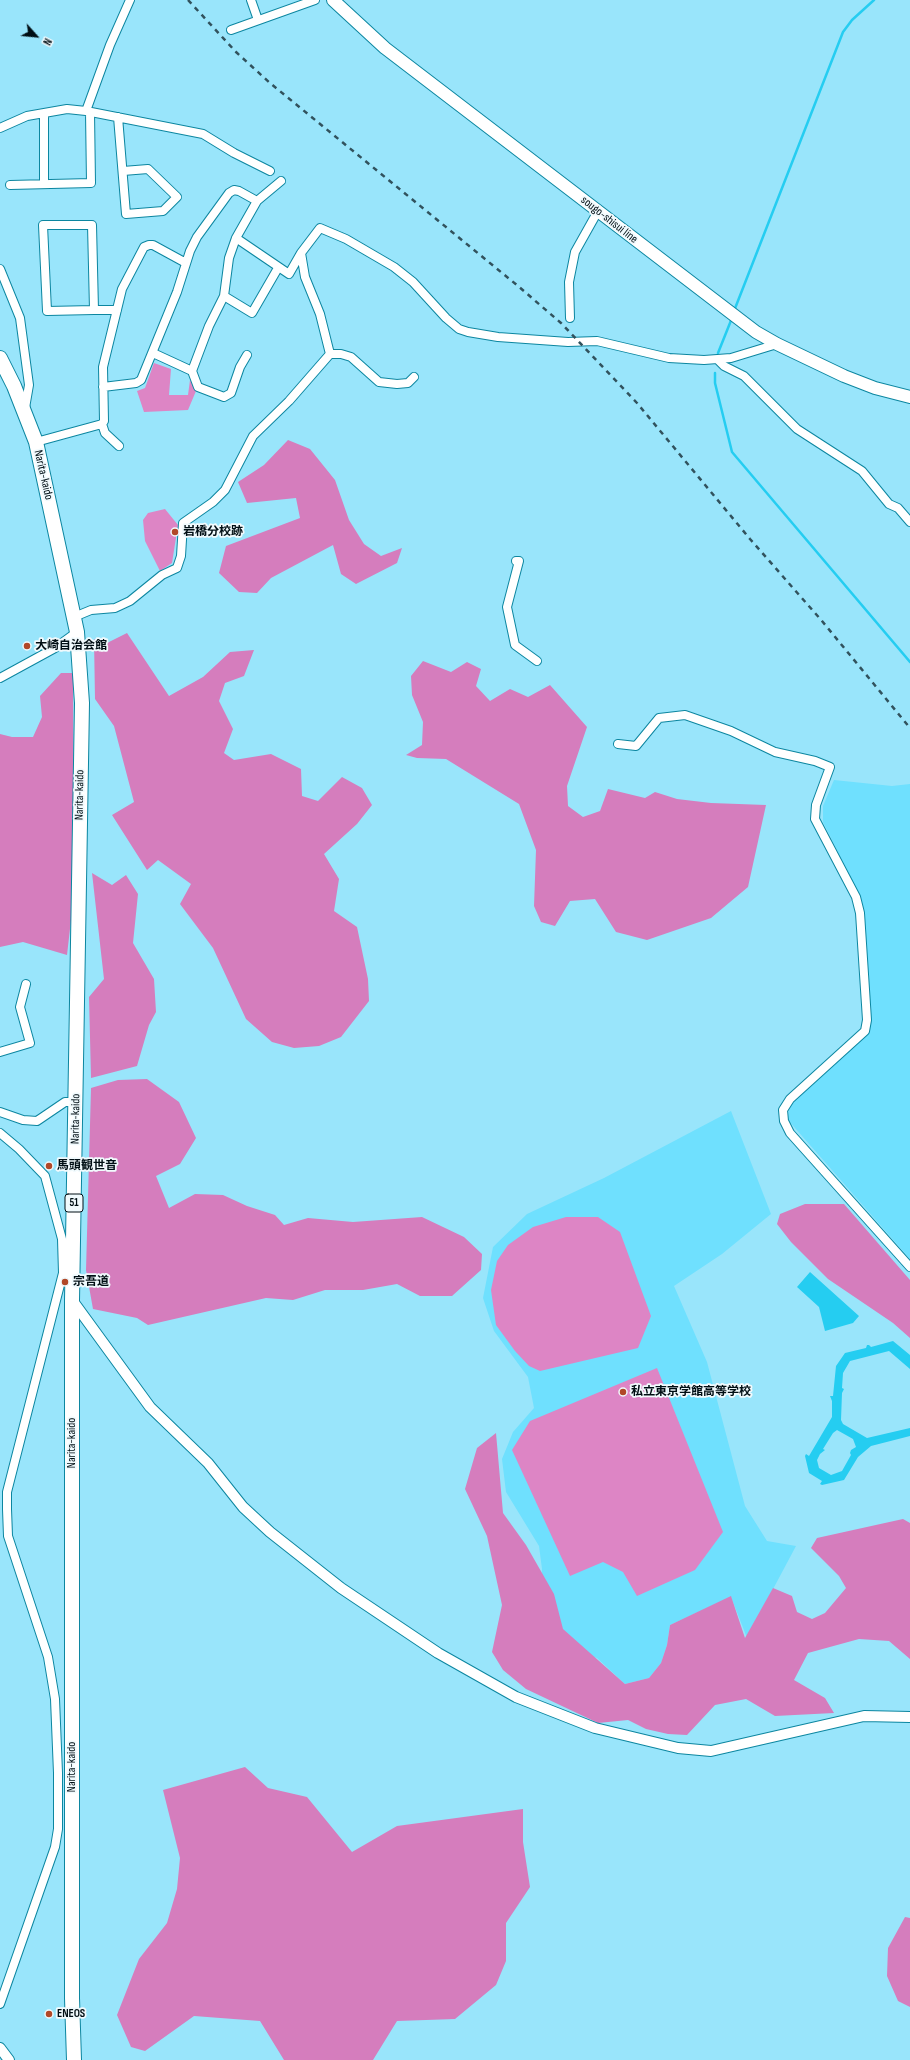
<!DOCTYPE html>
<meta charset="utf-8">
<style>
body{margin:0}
#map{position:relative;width:910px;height:2060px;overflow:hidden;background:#99e5fb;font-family:"Sofia Sans Condensed",sans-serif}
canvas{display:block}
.north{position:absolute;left:16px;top:16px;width:40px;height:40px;-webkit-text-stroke:3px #f1fafd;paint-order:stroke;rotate:117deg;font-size:11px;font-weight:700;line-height:16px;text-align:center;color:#000e14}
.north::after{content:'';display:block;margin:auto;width:14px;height:18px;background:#000e14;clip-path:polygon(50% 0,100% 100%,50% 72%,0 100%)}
</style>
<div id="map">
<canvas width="910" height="2060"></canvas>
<div class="north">N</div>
</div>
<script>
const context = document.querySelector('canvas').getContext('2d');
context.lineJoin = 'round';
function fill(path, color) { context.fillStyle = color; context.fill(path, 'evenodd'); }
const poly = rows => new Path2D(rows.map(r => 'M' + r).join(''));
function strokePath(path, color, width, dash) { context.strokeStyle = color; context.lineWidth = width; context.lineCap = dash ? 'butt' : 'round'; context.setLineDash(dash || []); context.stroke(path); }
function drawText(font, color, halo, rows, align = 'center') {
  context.font = font + ' "Sofia Sans Condensed","Noto Sans JP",sans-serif'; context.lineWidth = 3.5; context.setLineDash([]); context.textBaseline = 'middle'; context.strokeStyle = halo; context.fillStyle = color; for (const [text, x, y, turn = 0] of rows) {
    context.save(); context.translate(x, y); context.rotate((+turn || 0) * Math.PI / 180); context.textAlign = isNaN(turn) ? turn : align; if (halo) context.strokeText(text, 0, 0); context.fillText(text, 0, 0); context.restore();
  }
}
const built = poly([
 [834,780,892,786,910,784,910,1259,788,1120,789,1106,870,1020,863,907,858,892,823,822,823,806],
 [731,1111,771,1214,722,1254,674,1286,707,1362,745,1506,767,1541,796,1546,747,1638,731,1597,670,1625,667,1645,661,1663,649,1678,625,1684,597,1658,569,1650,540,1596,542,1569,539,1546,506,1492,502,1459,513,1432,534,1408,528,1377,494,1331,483,1298,493,1247,527,1214,604,1178]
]);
const green = poly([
 [154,363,171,369,169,395,188,395,190,380,196,391,188,410,144,412,137,391,145,388],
 [165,509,178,525,172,563,160,571,145,541,143,520,148,513],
 [566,1217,598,1217,620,1232,651,1316,638,1348,540,1371,529,1366,515,1351,496,1325,491,1290,497,1261,508,1245,533,1227],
 [657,1368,723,1532,695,1570,637,1596,623,1572,603,1562,570,1576,512,1450,530,1421]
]);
const forest = poly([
 [288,440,310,449,335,480,349,520,364,544,381,556,402,548,397,563,356,584,341,574,333,545,271,578,257,593,239,592,219,573,226,546,300,518,296,498,247,503,238,482,264,465],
 [127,633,169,696,203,677,230,652,254,650,244,676,225,683,219,701,233,729,224,753,234,760,271,754,301,769,302,796,318,801,342,777,362,788,372,805,357,824,324,854,339,879,334,911,357,927,368,979,369,1001,341,1037,319,1046,294,1048,272,1042,246,1019,213,948,180,904,191,884,158,860,147,870,112,815,134,802,114,726,95,699,94,639,103,645],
 [423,661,451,672,467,662,481,669,476,686,490,701,510,689,528,697,550,685,587,727,567,786,568,806,583,817,600,811,608,789,645,798,655,792,677,799,711,803,766,805,748,887,711,918,647,940,616,932,595,899,570,901,555,926,541,922,534,906,536,850,519,804,446,759,417,758,406,755,422,745,423,722,412,695,411,676],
 [61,673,73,673,74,894,67,955,23,942,0,947,0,734,12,737,33,737,42,717,40,696],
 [92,873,112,885,126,875,138,894,133,943,154,979,156,1012,149,1025,137,1066,91,1078,89,997,104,979],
 [147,1079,179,1102,196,1138,180,1164,156,1176,169,1208,195,1194,223,1195,247,1206,275,1215,284,1225,308,1218,353,1222,422,1217,464,1237,482,1254,481,1270,452,1296,420,1296,397,1284,363,1290,325,1290,293,1300,266,1298,148,1325,137,1318,93,1309,86,1270,91,1088,118,1080],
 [805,1204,844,1204,910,1280,910,1338,893,1323,828,1279,791,1242,777,1224,780,1214],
 [496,1433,503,1513,526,1545,554,1594,563,1629,625,1684,649,1678,661,1663,667,1645,670,1625,731,1596,745,1638,773,1588,792,1596,797,1612,812,1619,825,1613,846,1588,839,1576,811,1548,817,1538,903,1519,910,1523,910,1659,889,1641,859,1639,808,1653,794,1680,825,1698,834,1713,775,1716,746,1699,715,1705,687,1735,668,1734,646,1729,628,1720,598,1723,526,1689,503,1670,492,1652,502,1605,487,1536,465,1489,477,1448],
 [245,1767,268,1788,307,1797,352,1852,397,1826,523,1809,523,1842,530,1887,506,1923,506,1961,496,1985,455,2019,397,2021,373,2060,284,2060,260,2021,194,2016,145,2051,131,2047,117,2015,139,1959,167,1923,177,1889,180,1858,163,1790],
 [905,1917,910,1918,910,2007,898,2001,887,1976,888,1948]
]);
const water = poly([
 [810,1272,859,1316,853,1323,825,1331,819,1307,797,1287],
 [893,1341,910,1355,910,1369,889,1351,850,1361,843,1373,842,1388,844,1389,842,1393,841,1420,843,1424,867,1438,910,1428,910,1436,871,1446,858,1457,844,1480,822,1485,820,1484,822,1481,809,1473,805,1456,806,1454,809,1456,832,1417,832,1401,830,1396,833,1396,836,1366,845,1353,866,1348,867,1345,869,1345,871,1347],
 [837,1430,853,1439,856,1447,851,1450,850,1453,851,1455,842,1471,831,1475,819,1468,817,1460,820,1454,825,1450,823,1449,833,1433]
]);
const stream = poly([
 [734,311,843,32,852,20,874,0],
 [718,353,732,318],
 [715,373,715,383,732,452,910,662]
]);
const minor = poly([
 [251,0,258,20],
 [231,30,315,0],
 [86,111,110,45,130,0],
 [44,113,44,184],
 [118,117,126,214,163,211,177,197,148,169,123,171],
 [0,128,27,116,67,109,86,111,203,134,234,153,270,171],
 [10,185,91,183,90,112],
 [236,238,289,274,301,253],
 [0,269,20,318,29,385,25,408],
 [224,296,252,313,278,268],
 [94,310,92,225,43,225,47,311,94,310,117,310],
 [570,318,569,282,575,252,598,211],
 [153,353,192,371,198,387,224,397,231,393,240,367,247,355],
 [330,354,341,354,351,357,379,382,397,384,408,383,414,377],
 [718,360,724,366,744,376,797,429,862,471,889,504,898,508,910,522],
 [192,371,209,326,224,296,229,258,236,238,257,201,281,181],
 [103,387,136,383,141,380,177,292,190,251,197,237,229,193,234,190,239,191,257,201],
 [36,442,102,424],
 [119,446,105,433,102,424,104,421,103,367,122,289,144,247,149,245,153,245,186,263],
 [516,561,519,561,507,607,515,645,537,661],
 [74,617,91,610,115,608,130,601,162,575,177,568,181,556,183,523,213,502,225,490,253,436,289,401,330,354,320,314,305,277,301,253,320,228,346,239,394,267,413,282,446,318,459,329,468,332,498,337,568,342,597,341,669,358,704,360,731,358,777,344],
 [0,678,55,648,77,632],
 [618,744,636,746,659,718,685,715,731,731,775,752,815,761,830,767,816,805,815,819,856,897,860,913,867,1020,865,1031,790,1099,783,1110,784,1121,790,1133,910,1267],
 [0,1052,30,1043,20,1007,26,984],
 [0,1112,23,1120,37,1121,65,1102,76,1102],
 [0,1133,19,1149,45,1176,62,1239,63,1273,7,1492,7,1509,8,1536,48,1657,55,1699,58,1773,58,1829,55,1847,0,2004]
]);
const tertiary = poly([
 [72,1300,150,1407,208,1463,243,1507,270,1532,341,1588,438,1653,516,1697,595,1728,678,1748,711,1751,864,1716,910,1717],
 [0,2048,9,2060]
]);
const secondary = poly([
 [333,0,385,48,756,332,777,344,844,376,875,388,910,397]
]);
const trunk = poly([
 [0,358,14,386,36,442,77,632,82,703,72,1300,72,1998,74,2060]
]);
const rail = poly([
 [188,0,236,52,270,83,518,286,561,323,637,403,750,539,822,621,910,728]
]);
const markers = [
 [175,532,4,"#b14828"],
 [27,646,4,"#b14828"],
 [49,1166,4,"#b14828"],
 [65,1282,4,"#b14828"],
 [623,1392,4,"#b14828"],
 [49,2014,4,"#b14828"]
];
const shields = [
 [74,1203,18]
];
const shieldNames = [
 ["51",74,1203]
];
const streetNames = [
 ["sougo-shisui line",609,220,38],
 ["Narita-kaido",43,475,77],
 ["Narita-kaido",80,795,-89],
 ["Narita-kaido",76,1119,-89],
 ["Narita-kaido",72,1443,-90],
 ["Narita-kaido",72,1767,-90]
];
const poiNames = [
 ["岩橋分校跡",183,532],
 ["大崎自治会館",35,646],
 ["馬頭観世音",57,1166],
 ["宗吾道",73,1282],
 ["私立東京学館高等学校",631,1392],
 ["ENEOS",57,2014]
];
fill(built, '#6fe0fe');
fill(green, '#dd85c5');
fill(forest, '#d57dbd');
fill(water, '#25cdf1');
strokePath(stream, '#25cdf1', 2.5);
strokePath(minor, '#0c86a0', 10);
strokePath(tertiary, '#0c86a0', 12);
strokePath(secondary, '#0c86a0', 14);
strokePath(trunk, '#0c86a0', 16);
strokePath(minor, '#fff', 8);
strokePath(tertiary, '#fff', 10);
strokePath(secondary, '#fff', 12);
strokePath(trunk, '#fff', 14);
strokePath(rail, '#31525d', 2.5, [5, 5]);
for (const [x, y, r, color] of markers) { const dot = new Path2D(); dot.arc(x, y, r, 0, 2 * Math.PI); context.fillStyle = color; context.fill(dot); strokePath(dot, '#f1fafd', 1.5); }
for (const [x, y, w] of shields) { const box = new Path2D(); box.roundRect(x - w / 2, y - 9, w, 18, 3); context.fillStyle = '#f1fafd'; context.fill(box); strokePath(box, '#000e14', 1); }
drawText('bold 11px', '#000e14', null, shieldNames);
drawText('12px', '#000e14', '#f1fafd', streetNames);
drawText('bold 12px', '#000e14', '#f1fafd', poiNames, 'left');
</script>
